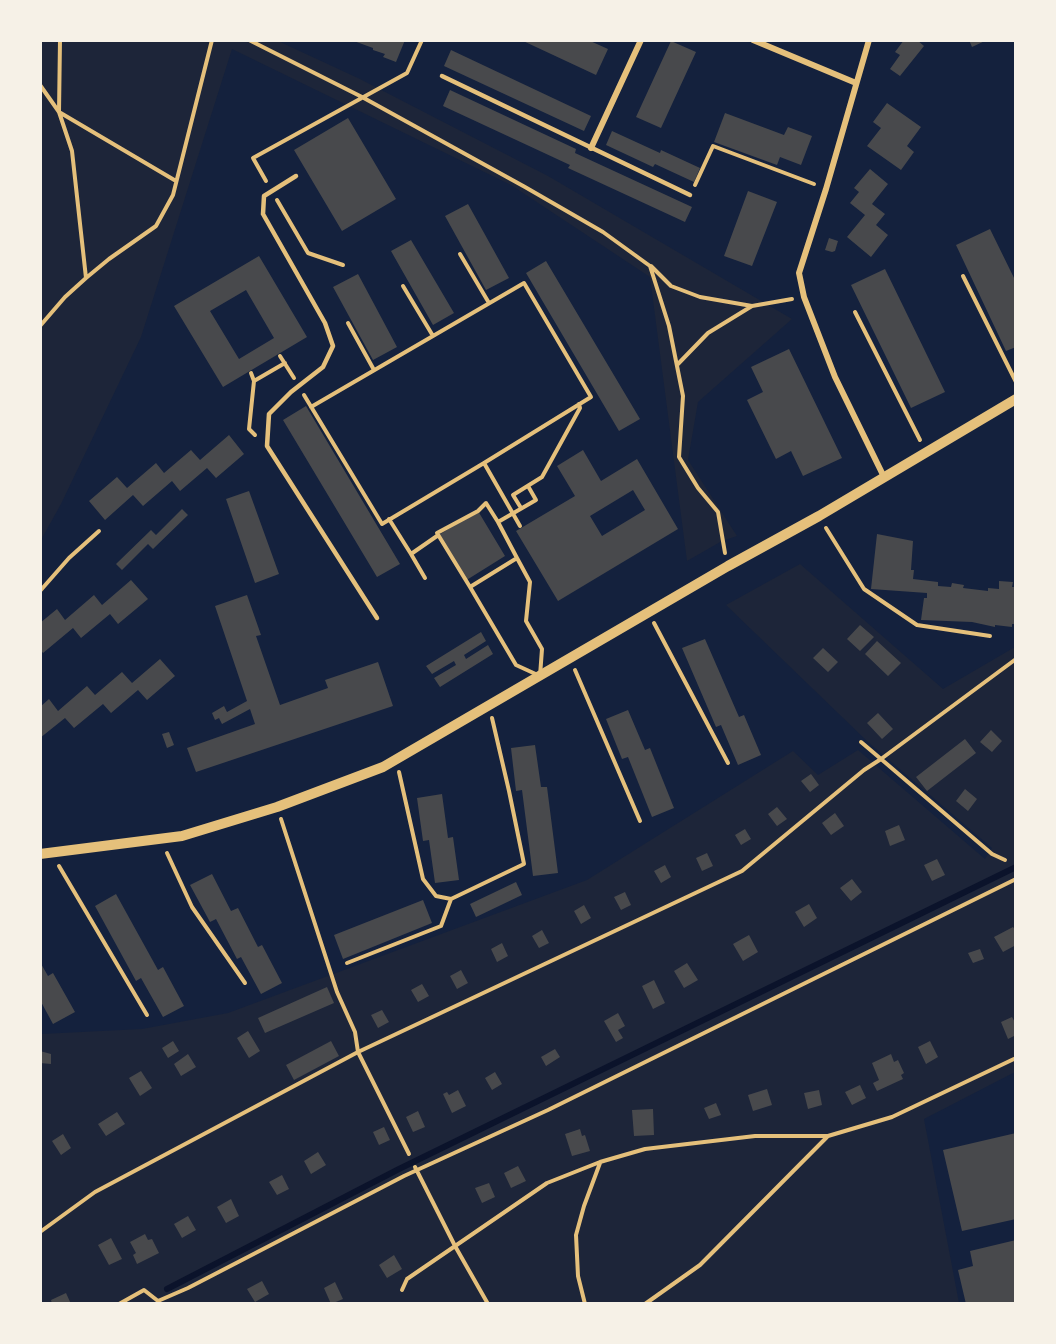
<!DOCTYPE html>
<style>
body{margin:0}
#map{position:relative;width:1056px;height:1344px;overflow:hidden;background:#14213d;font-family:"PT Sans",sans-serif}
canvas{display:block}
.frame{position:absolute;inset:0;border:42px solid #f6f1e7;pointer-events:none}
</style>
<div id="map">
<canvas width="1056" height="1344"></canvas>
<div class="frame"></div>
</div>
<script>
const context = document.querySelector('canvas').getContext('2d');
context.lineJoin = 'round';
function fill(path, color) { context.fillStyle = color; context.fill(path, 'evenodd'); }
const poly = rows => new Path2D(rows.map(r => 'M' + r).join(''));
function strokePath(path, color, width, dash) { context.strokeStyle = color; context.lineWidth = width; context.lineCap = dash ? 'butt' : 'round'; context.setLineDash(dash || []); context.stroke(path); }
const green = poly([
 [40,41,278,41,360,79,548,176,792,319,698,402,688,460,737,536,722,541,687,561,650,277,511,185,232,49,141,337,61,504,41,540],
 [800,564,943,689,1015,647,1015,1072,924,1119,959,1303,41,1304,41,1034,142,1029,228,1013,587,880,793,751,818,775,858,750,985,859,992,848,868,742,726,605]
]);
const stream = poly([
 [167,1289,399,1169,1016,867]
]);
const building = poly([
 [351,40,405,40,396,62,383,57,385,54,373,50,373,48],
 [521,40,588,40,608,49,596,75],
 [904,40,917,40,924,46,900,76,890,69,900,55,895,52],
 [969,40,987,40,972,47],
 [671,41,696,52,661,128,636,117],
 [451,50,591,116,584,131,444,66],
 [450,90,576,149,575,153,692,207,685,222,568,168,570,165,443,106],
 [887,103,921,127,907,146,914,152,901,170,867,146,881,128,873,122],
 [725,113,784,135,788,127,812,136,801,165,780,157,777,165,714,142],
 [348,118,396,199,342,231,294,150],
 [612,131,660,153,661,150,700,168,694,182,655,164,653,167,606,145],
 [870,169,888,184,872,204,885,214,876,225,888,235,871,257,847,237,865,215,850,203,859,192,854,188],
 [748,191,777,202,752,266,724,256],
 [468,204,509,278,486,290,445,216],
 [990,229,1016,282,1016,347,1006,351,956,245],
 [829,238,838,241,835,251,832,252,825,250],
 [411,240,454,313,433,325,391,251],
 [259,256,307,337,223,387,174,306],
 [246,290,274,338,239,359,210,311],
 [546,261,640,419,619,431,526,273],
 [885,269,945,392,911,408,851,285],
 [358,274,397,347,373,360,333,287],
 [789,349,842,458,803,476,791,451,776,459,747,400,763,392,751,367],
 [306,406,400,564,377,577,283,420],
 [229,435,244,454,216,478,207,468,180,491,172,481,143,506,133,495,105,520,89,501,117,477,127,488,156,463,164,473,191,450,200,460],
 [583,450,601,481,637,459,678,529,558,601,516,531,575,496,557,466],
 [633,490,645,510,602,536,590,516],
 [249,491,279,574,255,583,226,499],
 [182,509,188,515,153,549,148,544,122,570,116,564,151,530,156,535],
 [478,511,505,556,465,581,437,536],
 [877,534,913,541,911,570,914,570,913,579,938,582,938,586,951,587,952,583,964,585,963,588,988,591,988,588,999,589,999,581,1013,582,1012,587,1016,587,1016,624,1012,624,1012,627,995,625,995,627,972,622,921,620,924,598,927,598,927,593,871,589],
 [131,580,148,599,118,624,110,614,81,638,73,628,43,653,40,649,40,623,57,609,65,620,94,595,102,605],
 [247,595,261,635,256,636,280,705,328,688,325,680,378,662,393,706,196,772,187,748,255,724,250,709,222,724,219,718,215,720,212,713,224,706,227,712,247,701,215,606],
 [860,625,874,637,860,651,847,639],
 [481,632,486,641,464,655,466,659,488,645,493,654,440,687,434,678,456,665,454,661,432,674,426,666],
 [705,639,739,717,744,715,761,755,738,765,721,725,716,727,682,648],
 [877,641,901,663,888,676,865,654],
 [823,648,838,662,828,672,813,658],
 [160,659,175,676,147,700,138,690,111,713,103,704,74,728,65,718,40,738,40,707,49,699,58,711,87,686,95,695,122,672,132,683],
 [628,710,645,750,650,748,674,808,652,817,628,757,622,759,606,719],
 [878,713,893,729,882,739,867,723],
 [991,730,1002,741,992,752,980,742],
 [169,732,174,745,167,748,162,734],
 [965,739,976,753,927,791,916,777],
 [535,745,541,787,547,787,558,873,533,876,522,790,516,791,511,748],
 [811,774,819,785,810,792,801,781],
 [965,789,977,799,968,811,956,801],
 [442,794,448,838,453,837,459,880,435,883,429,840,423,841,417,798],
 [777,807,787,819,777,826,768,814],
 [835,813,844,826,831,835,822,823],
 [899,825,905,840,890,846,885,831],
 [745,829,751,839,741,845,735,835],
 [707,853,713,866,702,871,696,858],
 [937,859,945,875,932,881,924,865],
 [665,865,671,877,661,883,654,871],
 [212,874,231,911,238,908,258,947,262,945,282,983,261,994,241,957,237,959,216,919,210,922,190,885],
 [852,879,862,892,851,901,840,888],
 [516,882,522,895,476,917,470,904],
 [625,892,631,905,621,910,614,897],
 [116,894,158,970,163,967,184,1006,163,1017,141,978,136,981,95,906],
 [423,900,432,923,343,959,334,935],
 [809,904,817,918,804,927,795,912],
 [584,905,591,918,581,924,574,911],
 [1013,927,1016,931,1016,945,1003,952,994,937],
 [542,930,549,943,539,948,532,936],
 [749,935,758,952,743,961,733,944],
 [502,943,508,956,497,962,491,949],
 [980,949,984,959,973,963,968,953],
 [40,962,48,976,53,973,75,1012,53,1024,40,1000],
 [687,963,698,980,684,988,674,971],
 [461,970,468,983,457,989,450,976],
 [654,980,665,1003,653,1009,642,986],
 [422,984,429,996,418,1002,411,990],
 [327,987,334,1003,265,1033,258,1018],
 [382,1010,389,1022,378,1028,371,1015],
 [618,1013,625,1026,618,1030,623,1038,616,1042,604,1021],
 [1012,1017,1016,1024,1016,1035,1008,1039,1001,1022],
 [248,1031,260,1051,249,1058,237,1038],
 [173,1041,179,1051,168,1058,162,1048],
 [331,1041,339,1056,294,1080,286,1065],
 [930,1041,938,1057,926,1064,918,1047],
 [555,1049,560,1057,546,1066,541,1057],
 [40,1051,51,1054,51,1064,40,1063],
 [188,1054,196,1067,181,1076,174,1064],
 [891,1054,894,1062,898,1060,904,1073,901,1075,903,1079,877,1091,873,1083,879,1080,872,1063],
 [141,1071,152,1088,140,1096,129,1078],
 [495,1072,502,1084,492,1090,485,1078],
 [860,1085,866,1098,852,1105,845,1092],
 [767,1089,772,1105,753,1111,748,1095],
 [458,1090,466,1106,452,1113,443,1094,447,1092,449,1095],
 [819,1090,822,1105,808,1109,804,1093],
 [716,1103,721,1115,709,1119,704,1108],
 [653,1109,654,1135,634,1136,632,1110],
 [418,1111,425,1127,413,1132,406,1117],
 [117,1112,125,1124,106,1136,98,1124],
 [384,1127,390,1140,379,1145,373,1132],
 [580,1129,582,1136,585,1135,590,1151,572,1156,565,1134],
 [1016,1133,1016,1219,962,1231,943,1150],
 [63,1134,71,1148,61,1155,52,1141],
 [318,1152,326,1165,311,1174,304,1161],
 [518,1166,526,1181,511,1188,504,1173],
 [282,1175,289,1189,277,1195,269,1182],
 [489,1183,495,1197,482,1203,475,1188],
 [231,1199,239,1216,226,1223,217,1207],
 [188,1216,196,1230,182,1238,174,1224],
 [145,1234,148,1240,152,1239,159,1253,137,1264,133,1255,136,1253,130,1242],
 [111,1238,122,1259,109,1265,98,1245],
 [1016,1240,1016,1304,966,1304,958,1270,973,1266,970,1251],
 [394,1255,402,1269,387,1278,379,1265],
 [262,1281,269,1294,255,1302,247,1289],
 [335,1282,343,1299,331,1304,324,1288],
 [66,1293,71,1304,52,1304,51,1300]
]);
const path = poly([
 [60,40,59,112,176,181],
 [249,40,362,97,525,187,603,232,650,266,669,326,683,396,679,457,698,488,718,512,725,553],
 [40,85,59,112,72,151,86,278],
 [266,181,253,158,407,73,422,40],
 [695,185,713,146,814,184],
 [277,200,308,253,343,265],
 [460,254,489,303],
 [651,266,671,286,700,297,752,306],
 [963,276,1016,382],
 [403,286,433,336],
 [855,312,920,440],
 [348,323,374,370],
 [40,326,65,297,86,278,109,259,156,226,173,195,212,40],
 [280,356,294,378],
 [677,365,708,333,752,306,792,299],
 [251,373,254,381,285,363],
 [254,381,249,429,255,435],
 [304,395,382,524,484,463,520,526],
 [311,407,524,283,591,397,484,463],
 [521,508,513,495,542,477,580,408,579,404],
 [389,519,411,554,437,536],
 [826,528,864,589,917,625,990,636],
 [411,554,425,578],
 [517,558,530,582,526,621,542,649,540,676,516,665,470,587,517,558],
 [517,558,498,522,536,500,528,486],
 [470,587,437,533,478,511,486,503,498,522],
 [40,591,69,558,99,531],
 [654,623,728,763],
 [575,670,640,821],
 [861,742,881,759,1016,659],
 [399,772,423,879,436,896,451,899,524,864,509,791,492,718],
 [281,819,337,992,355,1032,358,1052,409,1154],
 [167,853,192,907,245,983],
 [59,866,147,1015],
 [347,963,441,926,451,899],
 [415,1167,455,1246,488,1304],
 [40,1232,95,1192,358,1052,742,871,864,770,881,759,992,854,1005,860],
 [402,1290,407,1279,547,1183,600,1162,645,1149,755,1136,828,1136,892,1117,1016,1058],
 [158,1301,188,1288,404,1176,548,1110,1016,879],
 [119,1304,144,1290,158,1301],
 [585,1304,578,1276,576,1235,584,1206,600,1163],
 [645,1304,700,1265,827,1137]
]);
const service = poly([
 [442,76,690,195],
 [296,176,264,196,263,214,325,323,333,346,323,367,291,392,269,414,267,446,377,618]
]);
const minor = poly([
 [753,40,856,83],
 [869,40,826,189,799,273,804,297,835,377,884,477],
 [591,148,641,40]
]);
const tertiary = poly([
 [40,854,182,836,277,807,383,767,728,566,819,516,1016,399]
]);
fill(green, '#1d2539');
strokePath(stream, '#0b132b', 6);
fill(building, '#48494c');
strokePath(path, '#e5c07b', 4);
strokePath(service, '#e5c07b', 4.5);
strokePath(minor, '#e5c07b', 6);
strokePath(tertiary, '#e5c07b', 10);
</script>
